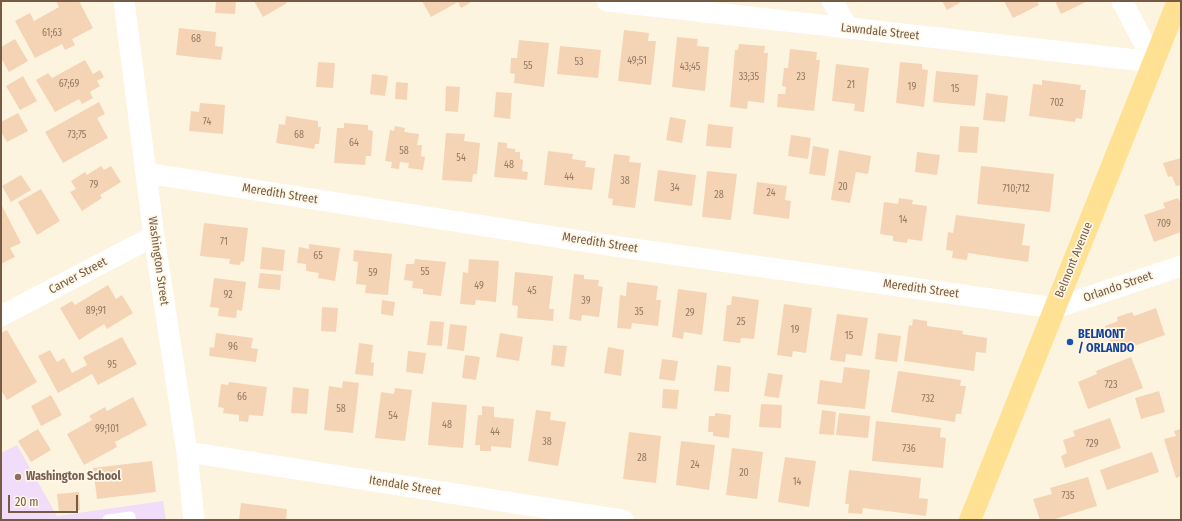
<!DOCTYPE html>
<style>
body{margin:0}
#map{position:relative;width:1182px;height:521px;overflow:hidden;background:#fdf4df;font-family:"Fira Sans Condensed",sans-serif}
canvas{display:block}
.frame{position:absolute;inset:0;border:2px solid #755b46;pointer-events:none}
.scale{position:absolute;left:8px;top:495px;width:70px;height:18px;box-sizing:border-box;border:2px solid #755b46;border-top:0;padding-left:5px;font-size:12px;line-height:14px;white-space:nowrap;color:#755b46;-webkit-text-stroke:3px #fff7e6;paint-order:stroke}
</style>
<div id="map">
<canvas width="1182" height="521"></canvas>
<div class="frame"></div>
<div class="scale">20 m</div>
</div>
<script>
const context = document.querySelector('canvas').getContext('2d');
context.lineJoin = 'round';
function fill(path, color) { context.fillStyle = color; context.fill(path, 'evenodd'); }
const poly = rows => new Path2D(rows.map(r => 'M' + r).join(''));
function strokePath(path, color, width, dash) { context.strokeStyle = color; context.lineWidth = width; context.lineCap = dash ? 'butt' : 'round'; context.setLineDash(dash || []); context.stroke(path); }
function drawText(font, color, halo, rows, align = 'center') {
  context.font = font + ' "Fira Sans Condensed",sans-serif'; context.lineWidth = 3.5; context.setLineDash([]); context.textBaseline = 'middle'; context.strokeStyle = halo; context.fillStyle = color; for (const [text, x, y, turn = 0] of rows) {
    context.save(); context.translate(x, y); context.rotate((+turn || 0) * Math.PI / 180); context.textAlign = isNaN(turn) ? turn : align; if (halo) context.strokeText(text, 0, 0); context.fillText(text, 0, 0); context.restore();
  }
}
const education = poly([
 [17,445,57,516,163,501,166,520,1,520,1,453]
]);
const building = poly([
 [56,1,79,1,93,28,72,39,75,45,65,50,62,44,35,58,15,21,30,13,34,21,59,7],
 [216,1,236,1,235,14,215,13],
 [254,1,286,1,287,3,263,17],
 [422,1,469,1,470,3,461,8,458,2,431,17],
 [942,1,963,1,947,10],
 [1004,1,1037,1,1039,5,1013,18],
 [1055,1,1088,1,1061,14],
 [179,28,216,32,215,46,223,47,221,60,176,55],
 [624,30,649,33,648,41,656,41,651,85,618,81],
 [677,37,698,39,697,46,709,47,705,91,672,87],
 [15,39,28,61,9,72,1,58,1,47],
 [519,40,549,43,544,87,514,83,515,74,510,73,511,58,517,58],
 [739,44,765,46,764,53,768,53,764,103,748,101,747,109,730,107,735,50,738,50],
 [560,46,601,50,598,78,557,74],
 [790,49,817,52,816,60,820,60,814,111,777,107,778,94,785,94,786,87,782,86,784,68,788,68],
 [85,60,93,74,100,70,104,77,97,81,100,86,90,92,93,98,82,104,79,99,55,112,36,80,48,73,52,78],
 [318,62,335,63,333,88,316,87],
 [900,62,922,64,922,69,928,70,924,107,896,103],
 [836,64,869,68,864,112,854,111,855,104,832,101],
 [936,71,978,75,975,106,933,102],
 [372,74,388,76,385,96,370,94],
 [23,76,37,101,20,110,6,86],
 [1042,80,1081,85,1080,90,1086,90,1082,119,1076,118,1075,122,1029,116,1033,84,1042,85],
 [396,82,408,83,407,100,395,99],
 [446,86,460,87,458,112,445,111],
 [496,92,512,93,510,119,494,117],
 [986,93,1008,96,1005,122,983,120],
 [99,102,105,114,97,118,108,138,63,163,45,132],
 [200,103,225,105,223,134,189,131,191,111,199,112],
 [18,113,28,131,7,142,1,132,1,122],
 [286,116,318,121,318,127,321,127,319,144,315,144,314,149,276,143,279,124,285,125],
 [670,117,686,120,682,143,666,140],
 [344,123,368,125,368,130,373,131,371,156,366,156,365,165,334,163,337,128,344,128],
 [708,124,733,127,731,148,706,146],
 [395,126,405,128,404,132,419,134,417,145,422,145,421,156,425,157,423,170,408,168,409,163,400,162,399,169,391,168,392,162,385,161,390,130,394,131],
 [960,126,979,127,977,153,958,152],
 [446,133,465,134,464,141,480,143,477,174,473,174,472,182,442,180],
 [791,135,811,138,808,159,788,156],
 [498,142,507,143,507,148,515,149,515,152,520,152,520,159,523,160,522,171,528,172,527,180,494,177],
 [813,146,829,149,825,176,809,174],
 [839,150,871,156,868,174,856,172,850,203,831,200],
 [548,151,573,154,572,159,586,161,585,167,595,168,592,190,544,185],
 [917,152,940,155,937,175,915,172],
 [614,154,630,156,629,162,641,163,635,208,612,205,613,199,608,198],
 [1181,158,1181,185,1176,186,1172,176,1168,177,1163,163],
 [101,166,104,170,111,166,121,182,100,195,102,198,82,211,70,192,76,189,71,181,85,172,87,175],
 [981,166,1054,174,1050,212,977,204],
 [658,170,696,175,692,206,654,201],
 [707,171,737,174,731,220,702,217],
 [21,175,31,190,11,202,2,186],
 [757,182,787,186,785,200,791,201,789,219,753,214],
 [41,189,60,221,37,235,18,202],
 [899,198,913,200,912,204,927,206,922,241,908,239,907,243,893,241,893,236,880,234,884,202,898,204],
 [1178,198,1180,202,1181,202,1181,232,1154,242,1144,215,1165,208,1163,203],
 [1,204,21,243,10,248,15,257,1,264],
 [956,215,1025,224,1022,245,1030,246,1028,262,968,253,967,260,952,258,953,251,946,250,948,232,953,233],
 [204,223,248,228,244,262,241,261,240,265,229,264,230,259,200,256],
 [309,244,340,248,335,281,318,278,319,273,306,271,306,264,297,263,299,247,309,249],
 [262,247,285,250,283,271,260,269],
 [354,250,392,254,388,295,365,293,366,285,356,284,358,262,353,261],
 [415,259,446,262,441,296,423,294,423,289,412,288,413,281,404,280,406,264,414,264],
 [469,259,499,261,496,302,476,300,475,305,460,304,463,272,468,273],
 [515,272,553,276,549,309,554,309,553,321,517,318,518,306,512,305],
 [260,273,281,275,280,290,258,288],
 [574,274,584,275,584,279,599,280,598,286,603,287,599,317,582,315,581,321,569,319],
 [214,278,246,282,242,311,237,310,236,318,218,316,219,308,210,307],
 [627,282,658,286,656,300,661,300,658,326,632,323,631,329,617,328,620,295,626,296],
 [108,285,116,299,122,295,133,313,107,329,104,324,79,340,60,308,72,301,75,305],
 [678,289,707,293,702,335,684,332,683,339,672,337],
 [732,296,759,300,754,339,741,338,740,343,723,341,727,305,731,305],
 [382,300,395,302,393,316,381,314],
 [784,304,812,308,806,353,793,351,792,357,777,355],
 [322,307,338,308,336,332,321,331],
 [1156,308,1165,335,1114,353,1105,326,1118,321,1117,317,1132,312,1134,316],
 [837,314,868,318,862,356,846,354,845,362,830,360],
 [913,319,927,321,927,326,963,331,962,334,987,338,986,353,976,352,974,371,904,361,909,325,912,326],
 [430,321,444,322,442,346,427,345],
 [450,324,467,326,464,351,447,349],
 [7,330,37,382,7,400,1,390,1,333],
 [216,333,253,338,251,348,258,349,256,362,209,356,210,347,214,348],
 [500,333,523,337,519,361,496,357],
 [878,333,901,336,897,362,875,359],
 [122,337,137,364,98,385,92,374,58,393,38,356,50,350,57,362,64,358,72,373,87,365,83,357],
 [359,343,373,345,371,362,374,363,373,376,355,374],
 [553,345,567,346,564,367,551,365],
 [608,347,624,350,621,376,604,373],
 [408,351,426,353,423,374,406,372],
 [465,355,480,357,476,380,462,378],
 [1131,357,1143,388,1088,409,1078,382,1097,374,1096,371],
 [662,359,678,361,675,381,659,379],
 [717,365,731,367,729,392,714,391],
 [844,367,870,370,865,409,817,404,820,380,842,383],
 [898,371,961,380,960,386,966,386,961,414,956,414,955,422,891,412],
 [768,373,783,375,779,398,764,396],
 [343,381,359,383,353,433,324,430,329,386,342,388],
 [229,382,267,387,263,416,249,415,248,422,239,421,239,415,223,413,224,408,218,407,221,384,228,385],
 [293,387,309,389,307,414,291,413],
 [395,388,412,390,405,441,375,438,381,392,394,394],
 [663,389,679,390,677,409,662,408],
 [1159,391,1165,412,1141,419,1135,398],
 [51,395,62,415,41,426,31,406],
 [133,397,147,425,115,442,117,447,84,465,67,434,92,420,89,416,105,407,107,411],
 [432,402,467,405,463,448,428,445],
 [761,404,782,405,781,428,759,427],
 [482,406,494,407,494,417,514,419,511,448,491,446,491,451,480,451,480,445,475,445,478,415,482,415],
 [536,410,551,412,550,420,566,422,558,466,528,461],
 [822,410,836,412,834,435,819,434],
 [715,413,731,415,729,438,713,436,713,432,708,432,709,416,715,416],
 [839,413,870,416,868,438,836,435],
 [1110,418,1121,448,1065,468,1061,456,1067,453,1063,440,1075,436,1073,431],
 [876,421,941,428,940,437,946,438,943,468,872,461],
 [38,429,51,450,31,462,18,441],
 [1181,429,1181,476,1176,478,1164,439,1176,436,1174,431],
 [629,432,661,436,656,483,623,479],
 [681,441,715,445,709,490,676,485],
 [732,448,763,452,757,499,726,495],
 [1152,452,1159,472,1107,490,1100,470],
 [785,457,816,461,809,507,778,502],
 [152,461,156,492,97,499,93,468],
 [849,470,921,478,919,498,928,499,926,516,863,508,862,514,848,513,849,504,845,504],
 [1088,477,1097,506,1052,520,1040,520,1033,499,1052,494,1050,488],
 [79,492,80,510,59,512,57,494],
 [241,503,287,509,286,520,239,520]
]);
const lane = poly([
 [108,520,130,517,130,520]
]);
const street = poly([
 [124,1,154,236,187,452,194,520],
 [607,1,1154,62],
 [832,1,848,28],
 [1122,1,1154,62],
 [146,173,613,246,1055,308,1181,266],
 [1,316,154,236],
 [187,452,623,520]
]);
const primary = poly([
 [970,520,1178,1]
]);
const markers = [
 [1070,342,4,"#1a4fb4"],
 [18,477,4,"#8d6e63"]
];
const numberNames = [
 ["61;63",52,33],
 ["68",196,39],
 ["49;51",637,61],
 ["53",579,62],
 ["55",528,66],
 ["43;45",690,67],
 ["33;35",749,77],
 ["23",801,77],
 ["67;69",69,84],
 ["21",851,85],
 ["19",912,87],
 ["15",955,89],
 ["702",1057,103],
 ["74",207,122],
 ["73;75",77,135],
 ["68",299,135],
 ["64",354,143],
 ["58",404,151],
 ["54",461,158],
 ["48",509,165],
 ["44",569,177],
 ["38",625,181],
 ["79",94,185],
 ["20",843,187],
 ["34",675,188],
 ["710;712",1016,189],
 ["24",771,193],
 ["28",719,195],
 ["14",903,220],
 ["709",1164,224],
 ["71",224,242],
 ["65",318,256],
 ["55",425,272],
 ["59",373,273],
 ["49",479,286],
 ["45",532,291],
 ["92",228,295],
 ["39",586,301],
 ["89;91",96,311],
 ["35",639,312],
 ["29",690,313],
 ["25",741,322],
 ["19",795,330],
 ["15",849,336],
 ["96",233,347],
 ["95",112,365],
 ["723",1111,385],
 ["66",242,397],
 ["732",928,399],
 ["58",341,409],
 ["54",393,416],
 ["48",447,425],
 ["99;101",107,429],
 ["44",495,432],
 ["38",547,442],
 ["729",1092,444],
 ["736",909,449],
 ["28",642,458],
 ["24",695,465],
 ["20",744,473],
 ["14",797,482],
 ["735",1068,496]
];
const streetNames = [
 ["Lawndale Street",880,32,6],
 ["Meredith Street",280,194,9],
 ["Meredith Street",600,243,9],
 ["Belmont Avenue",1074,260,-68],
 ["Washington Street",158,261,82],
 ["Carver Street",78,276,-28],
 ["Orlando Street",1118,287,-19],
 ["Meredith Street",921,289,8],
 ["Itendale Street",405,486,9]
];
const transitNames = [
 ["BELMONT",1078,335],
 ["/ ORLANDO",1078,349]
];
const educationNames = [
 ["Washington School",26,477]
];
fill(education, '#f1dcf9');
fill(building, '#f4d4b5');
strokePath(lane, '#fff', 11);
strokePath(street, '#fff', 21);
strokePath(primary, '#ffe194', 22);
for (const [x, y, r, color] of markers) { const dot = new Path2D(); dot.arc(x, y, r, 0, 2 * Math.PI); context.fillStyle = color; context.fill(dot); strokePath(dot, '#fff7e6', 1.5); }
drawText('10px', '#957962', null, numberNames);
drawText('12px', '#755b46', '#fff7e6', streetNames);
drawText('bold 12px', '#164399', '#fff7e6', transitNames, 'left');
drawText('bold 12px', '#785e54', '#fff7e6', educationNames, 'left');
</script>
